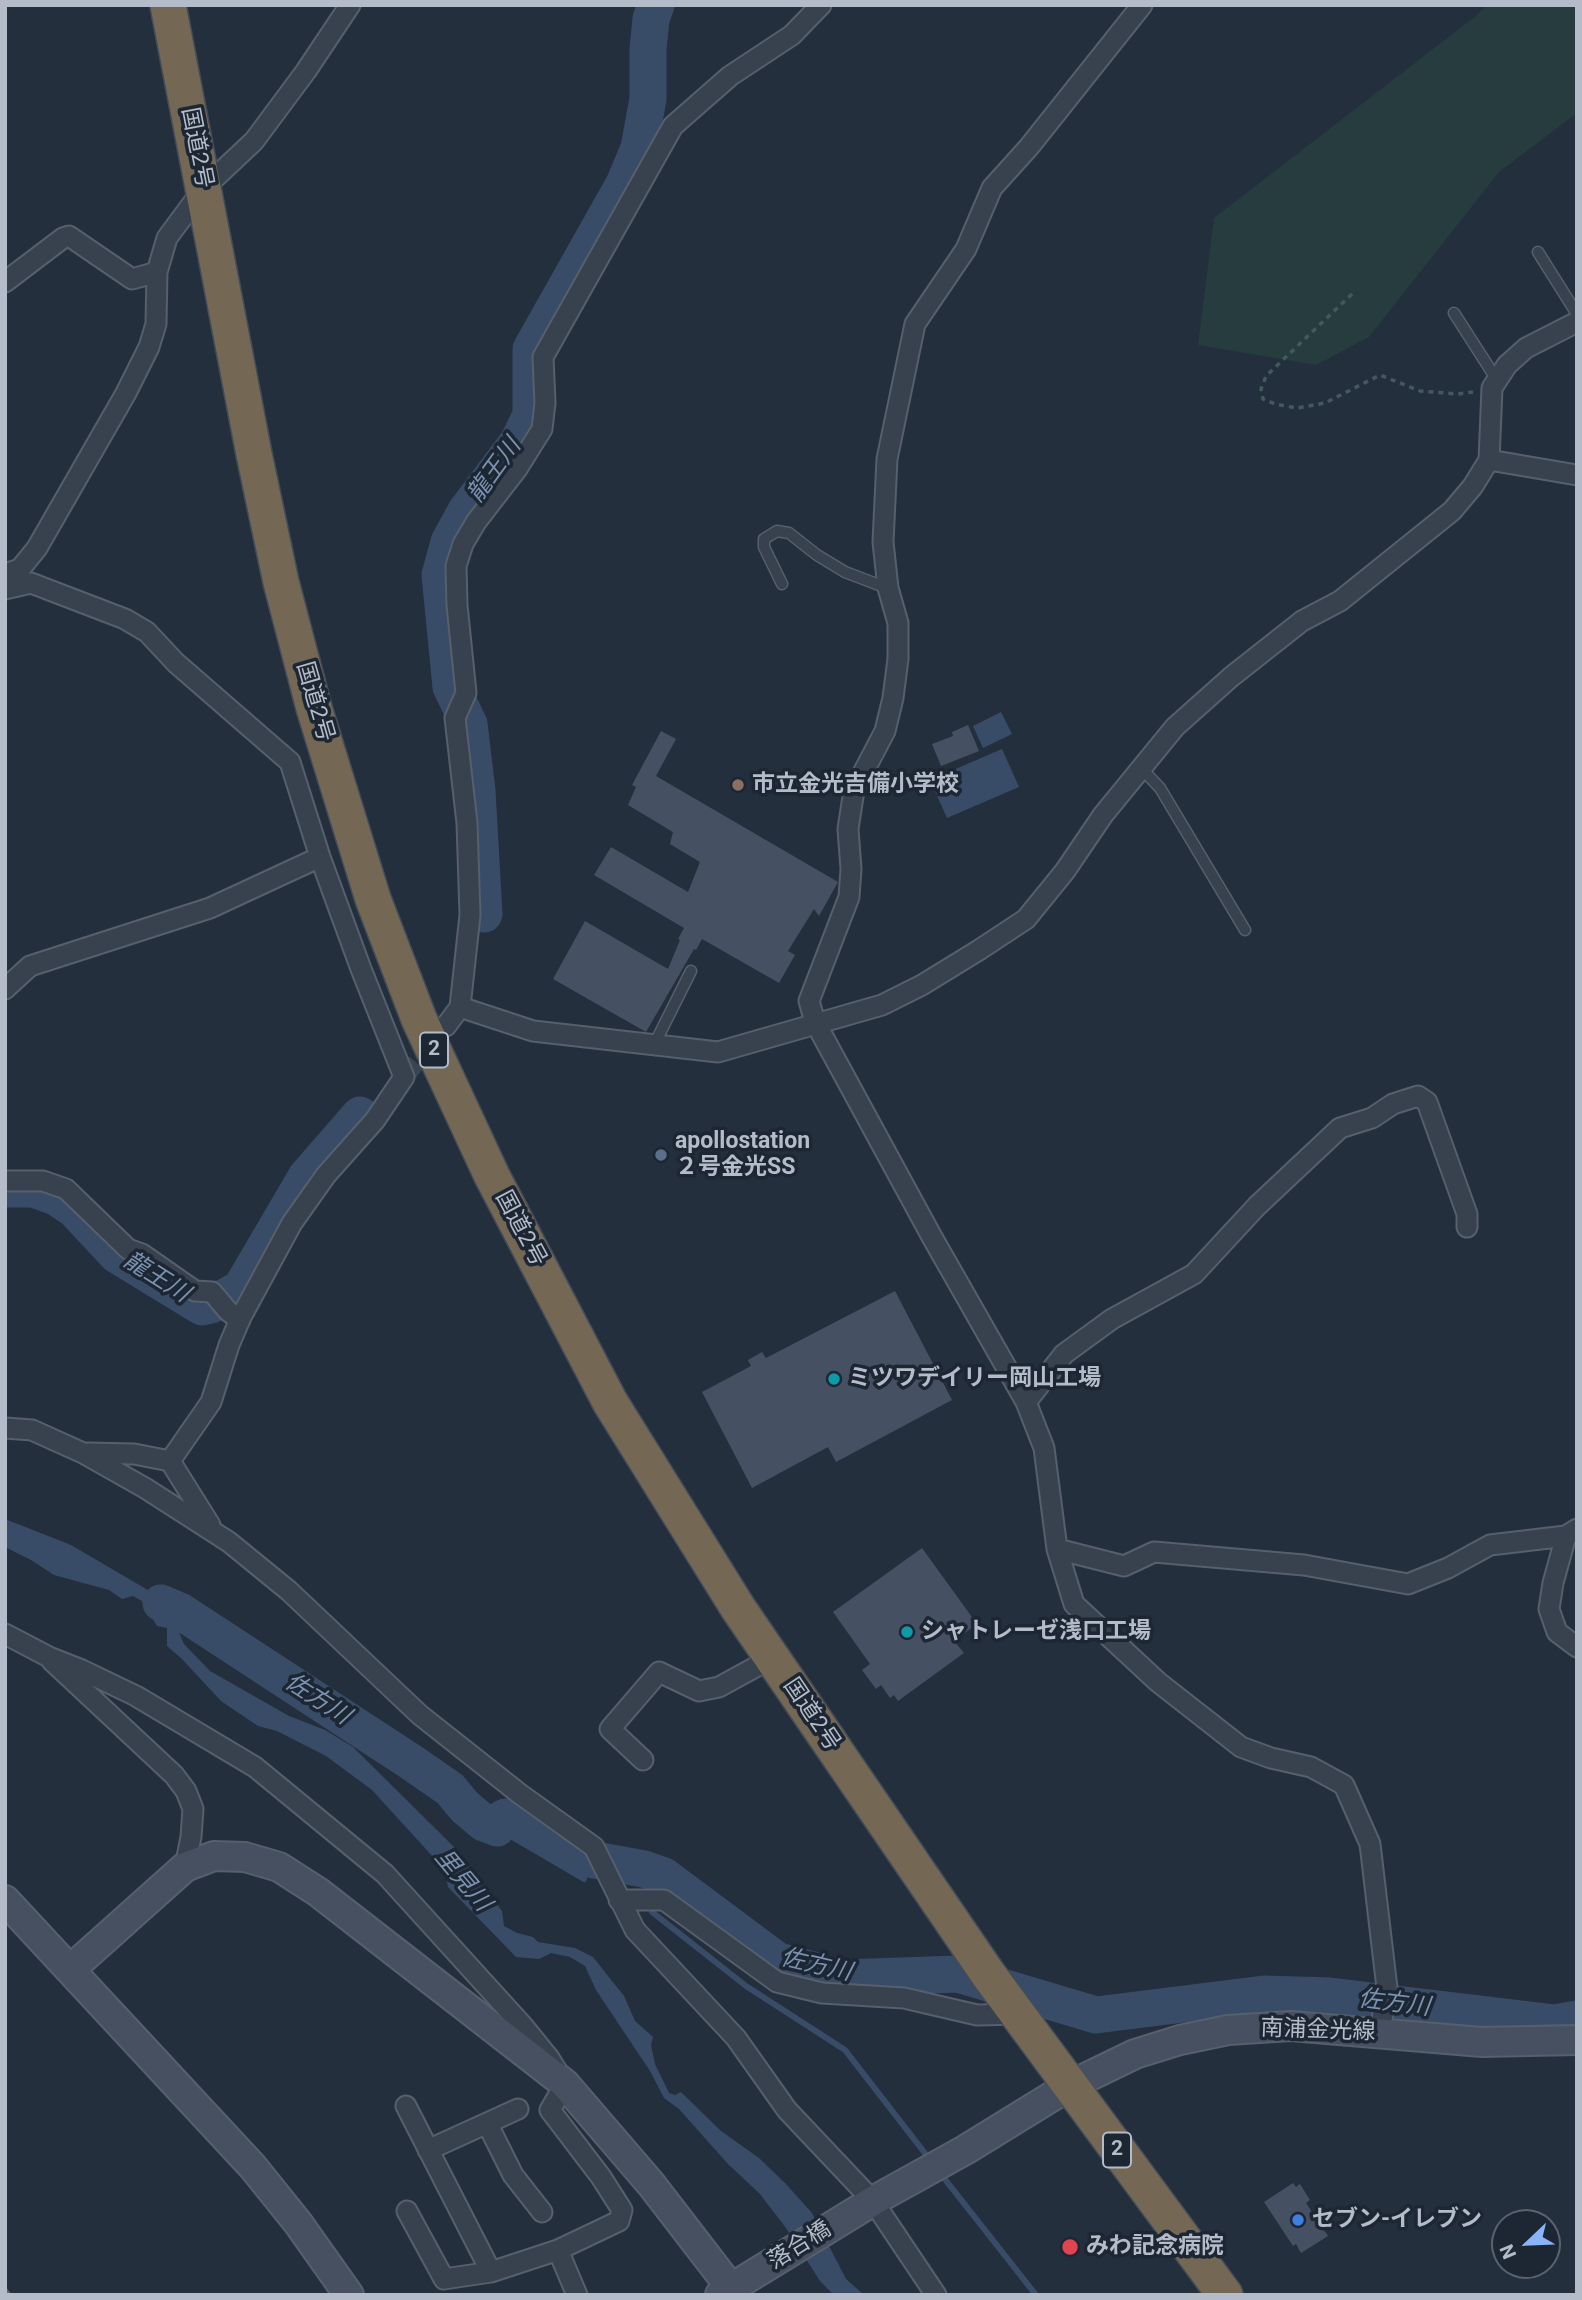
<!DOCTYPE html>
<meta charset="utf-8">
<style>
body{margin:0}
#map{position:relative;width:1582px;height:2300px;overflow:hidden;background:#242f3e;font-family:Roboto,sans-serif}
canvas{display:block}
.frame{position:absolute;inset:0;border:7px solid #b4bcc9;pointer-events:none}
.north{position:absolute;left:1491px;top:2209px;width:70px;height:70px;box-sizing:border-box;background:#1d2633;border:2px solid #59626f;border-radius:50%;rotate:247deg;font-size:19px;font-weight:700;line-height:28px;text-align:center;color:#b4bcc9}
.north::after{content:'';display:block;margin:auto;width:24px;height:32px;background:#8ab4f8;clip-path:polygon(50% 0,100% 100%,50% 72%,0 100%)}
</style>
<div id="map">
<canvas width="1582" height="2300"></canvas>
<div class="frame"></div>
<div class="north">N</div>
</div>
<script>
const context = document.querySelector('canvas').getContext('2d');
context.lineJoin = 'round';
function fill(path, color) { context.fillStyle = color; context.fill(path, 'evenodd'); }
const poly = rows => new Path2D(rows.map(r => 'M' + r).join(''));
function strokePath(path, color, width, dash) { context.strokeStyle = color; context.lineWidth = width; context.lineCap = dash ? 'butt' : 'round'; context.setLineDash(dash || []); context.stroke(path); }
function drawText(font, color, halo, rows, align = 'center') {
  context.font = font + ' Roboto,"Noto Sans JP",sans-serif'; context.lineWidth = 7; context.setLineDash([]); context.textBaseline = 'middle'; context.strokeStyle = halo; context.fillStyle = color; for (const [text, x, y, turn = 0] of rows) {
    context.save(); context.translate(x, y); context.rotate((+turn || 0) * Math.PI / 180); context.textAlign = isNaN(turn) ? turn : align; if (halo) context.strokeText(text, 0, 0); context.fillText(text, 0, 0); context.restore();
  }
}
const green = poly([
 [1486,5,1577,5,1577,113,1499,172,1369,337,1316,365,1198,345,1214,218,1477,15]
]);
const water = poly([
 [1001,712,1012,734,983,748,973,726],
 [1002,749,1019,787,947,818,930,780],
 [5,1519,71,1545,182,1610,178,1614,178,1630,184,1644,210,1671,289,1716,325,1730,353,1747,453,1846,502,1911,504,1926,517,1933,533,1937,538,1942,575,1948,593,1957,624,1996,635,2021,653,2037,651,2045,655,2064,669,2093,675,2095,681,2092,721,2131,759,2158,785,2183,812,2213,846,2279,864,2295,834,2295,820,2281,786,2228,760,2194,728,2164,679,2109,664,2098,650,2071,596,1990,585,1966,570,1957,551,1953,539,1959,516,1957,448,1887,445,1870,372,1790,326,1756,277,1731,258,1726,221,1701,182,1659,167,1646,167,1628,157,1626,142,1601,133,1596,122,1599,109,1590,54,1575,31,1560,5,1547]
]);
const stream = poly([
 [497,1828,584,1879],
 [652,1912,746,1986,845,2050,931,2161],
 [940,2173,1036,2295]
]);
const river = poly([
 [484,914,477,791,469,724,451,687,440,575,449,542,466,511,518,442,531,415,531,349,624,184,639,148,648,99,648,49,651,19,656,5],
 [5,1189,34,1189,56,1197,74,1209,117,1255,202,1307,211,1305,241,1288,306,1177,360,1115],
 [161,1603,180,1611,411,1762,450,1789,465,1807,484,1823,497,1828,500,1820,505,1817,518,1818,563,1845,578,1857,644,1869,664,1876,778,1961,843,1978,958,1974,1096,2015,1264,1994,1330,1996,1555,2023,1577,2019]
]);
const building = poly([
 [968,725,979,751,941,766,932,744,953,736,952,732],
 [661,731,676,739,656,776,838,882,819,916,814,909,788,951,795,955,779,983,702,939,696,950,694,949,646,1032,553,979,585,921,668,969,680,940,678,939,684,928,594,875,611,847,688,892,700,862,670,844,673,832,628,805,636,787,632,785],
 [895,1291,952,1400,836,1462,828,1447,752,1488,702,1392,751,1366,748,1360,762,1352,766,1358],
 [922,1548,977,1624,954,1641,964,1653,898,1701,894,1695,890,1698,881,1685,876,1689,862,1670,870,1664,833,1612],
 [1293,2183,1296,2187,1300,2184,1310,2200,1306,2203,1328,2236,1301,2253,1296,2244,1293,2246,1264,2202]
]);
const streetTunnel = poly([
 [404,1077,434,1041]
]);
const path = poly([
 [1352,294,1266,376,1261,389,1263,399,1275,404,1297,408,1325,403,1380,375,1420,391,1458,394,1473,392]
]);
const lane = poly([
 [1538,252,1577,314],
 [1454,313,1497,380],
 [782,584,764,547,764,539,777,531,789,533,817,555,845,572,887,588],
 [1141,768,1160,788,1245,930],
 [654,1045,691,971]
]);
const street = poly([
 [1142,5,1029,147,992,188,966,249,915,324,887,459,883,542,888,588,898,623,898,659,893,698,885,731,854,790,848,829,851,869,849,897,809,1001,815,1022,932,1237,1026,1402,1044,1448,1057,1549,1074,1604,1158,1682,1241,1747,1271,1758,1311,1767,1344,1785,1370,1844,1387,1988,1380,2032],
 [5,282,63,238,69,236,132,279,157,272],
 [1489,460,1577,475],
 [5,574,20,569,37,548,126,393,149,347,156,324,157,272,167,238,204,188,254,141,306,71,350,5],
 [5,589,31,583,125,619,147,632,176,663,290,762,320,857,361,969,404,1077,375,1120,326,1175,292,1223,241,1317,229,1345,211,1402,170,1461,134,1454,88,1453],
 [5,989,30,966,210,908,320,857],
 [460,1007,533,1031,718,1052,882,1005,922,985,979,950,1026,919,1065,871,1103,815,1175,727,1231,677,1302,621,1340,601,1452,511,1473,486,1489,460,1492,388,1507,365,1526,348,1577,322],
 [446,1026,460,1007,470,915,467,823,455,718,466,693,457,605,456,566,463,544,476,522,517,469,542,429,545,403,543,357,673,126,730,76,792,35,821,5],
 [5,1181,43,1181,66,1189,128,1249,142,1254,195,1291,212,1292,228,1311,240,1320],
 [1026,1402,1064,1354,1112,1319,1194,1274,1257,1206,1340,1128,1372,1118,1393,1104,1418,1096,1427,1102,1467,1214,1467,1227],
 [5,1428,32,1430,83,1453,145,1488,229,1542,289,1591,420,1715,520,1794,594,1847,635,1930,736,2038,787,2110,873,2201,936,2295],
 [170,1461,210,1525],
 [1566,1536,1553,1583,1549,1609,1557,1632,1577,1647],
 [1057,1549,1124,1566,1154,1552,1304,1565,1408,1584,1448,1568,1490,1545,1566,1536,1577,1529],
 [5,1634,49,1657,82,1670,136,1696,255,1767,385,1874,523,2026,549,2058,565,2084,550,2110,601,2177,622,2210,619,2221,558,2250,577,2295],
 [52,1661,174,1775,186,1791,193,1809,191,1837,185,1867],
 [643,1760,610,1729,659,1672,699,1691,719,1687,772,1658],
 [619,1900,664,1900,777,1982,822,1993,904,1998,977,2015,1018,2014],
 [406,2106,491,2272],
 [487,2123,513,2175,542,2212],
 [428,2150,518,2109],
 [407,2211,444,2279,491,2272,558,2250]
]);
const secondary = poly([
 [5,1900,253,2167,298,2223,349,2295],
 [71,1969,185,1867,214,1856,245,1857,279,1867,318,1892,565,2084,651,2184,731,2288],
 [720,2295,873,2201,965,2150,1069,2086,1135,2054,1180,2040,1228,2030,1291,2026,1482,2042,1577,2040]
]);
const highway = poly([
 [168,5,254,454,281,582,314,708,373,899,419,1019,492,1176,610,1402,738,1608,988,1974,1225,2295]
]);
const rail = poly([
 [5,2290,9,2295]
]);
const markers = [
 [738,785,7,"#8d6e63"],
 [661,1155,7,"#5c6f8a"],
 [834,1379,7,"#0f9aa8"],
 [907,1632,7,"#0f9aa8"],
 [1298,2220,7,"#3f7fe0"],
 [1070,2247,9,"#e0444e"]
];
const shields = [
 [434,1050,28],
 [1117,2150,28]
];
const shieldNames = [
 ["2",434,1050],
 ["2",1117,2150]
];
const streetNames = [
 ["国道2号",196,148,79],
 ["国道2号",314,702,74],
 ["国道2号",520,1229,62],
 ["国道2号",811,1715,56],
 ["南浦金光線",1318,2031,2],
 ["落合橋",800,2246,-32]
];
const poiNames = [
 ["市立金光吉備小学校",752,785],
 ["apollostation",675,1142],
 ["２号金光SS",675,1168],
 ["ミツワデイリー岡山工場",848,1379],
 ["シャトレーゼ浅口工場",921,1632],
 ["セブン-イレブン",1312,2220],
 ["みわ記念病院",1086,2247]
];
const waterNames = [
 ["龍王川",495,471,-54],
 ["龍王川",156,1278,32],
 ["佐方川",317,1700,33],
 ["里見川",462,1881,50],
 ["佐方川",816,1966,13],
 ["佐方川",1394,2004,7]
];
fill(green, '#263c3f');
fill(water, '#394c67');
strokePath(stream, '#394c67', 6);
strokePath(river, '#394c67', 37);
fill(building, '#455162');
strokePath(streetTunnel, '#3a4453', 19, [19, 10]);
strokePath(lane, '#565f6c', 13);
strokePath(street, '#565f6c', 23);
strokePath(secondary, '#565f6c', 32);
strokePath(highway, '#434c59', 38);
strokePath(path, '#44595c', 3.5, [5, 5]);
strokePath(lane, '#38414e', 10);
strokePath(street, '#38414e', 19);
strokePath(secondary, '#465061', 28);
strokePath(highway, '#746855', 35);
strokePath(rail, '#5a6575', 5, [7, 7]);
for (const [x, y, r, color] of markers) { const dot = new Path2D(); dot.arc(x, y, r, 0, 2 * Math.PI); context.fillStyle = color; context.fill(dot); strokePath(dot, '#1d2633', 2.5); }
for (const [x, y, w] of shields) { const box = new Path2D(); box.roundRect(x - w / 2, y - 17.5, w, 35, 5); context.fillStyle = '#1d2633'; context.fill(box); strokePath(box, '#b4bcc9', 2); }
drawText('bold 21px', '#b4bcc9', null, shieldNames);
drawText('23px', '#b4bcc9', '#1d2633', streetNames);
drawText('bold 23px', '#b4bcc9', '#1d2633', poiNames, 'left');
drawText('italic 24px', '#7c92b1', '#1d2633', waterNames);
</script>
